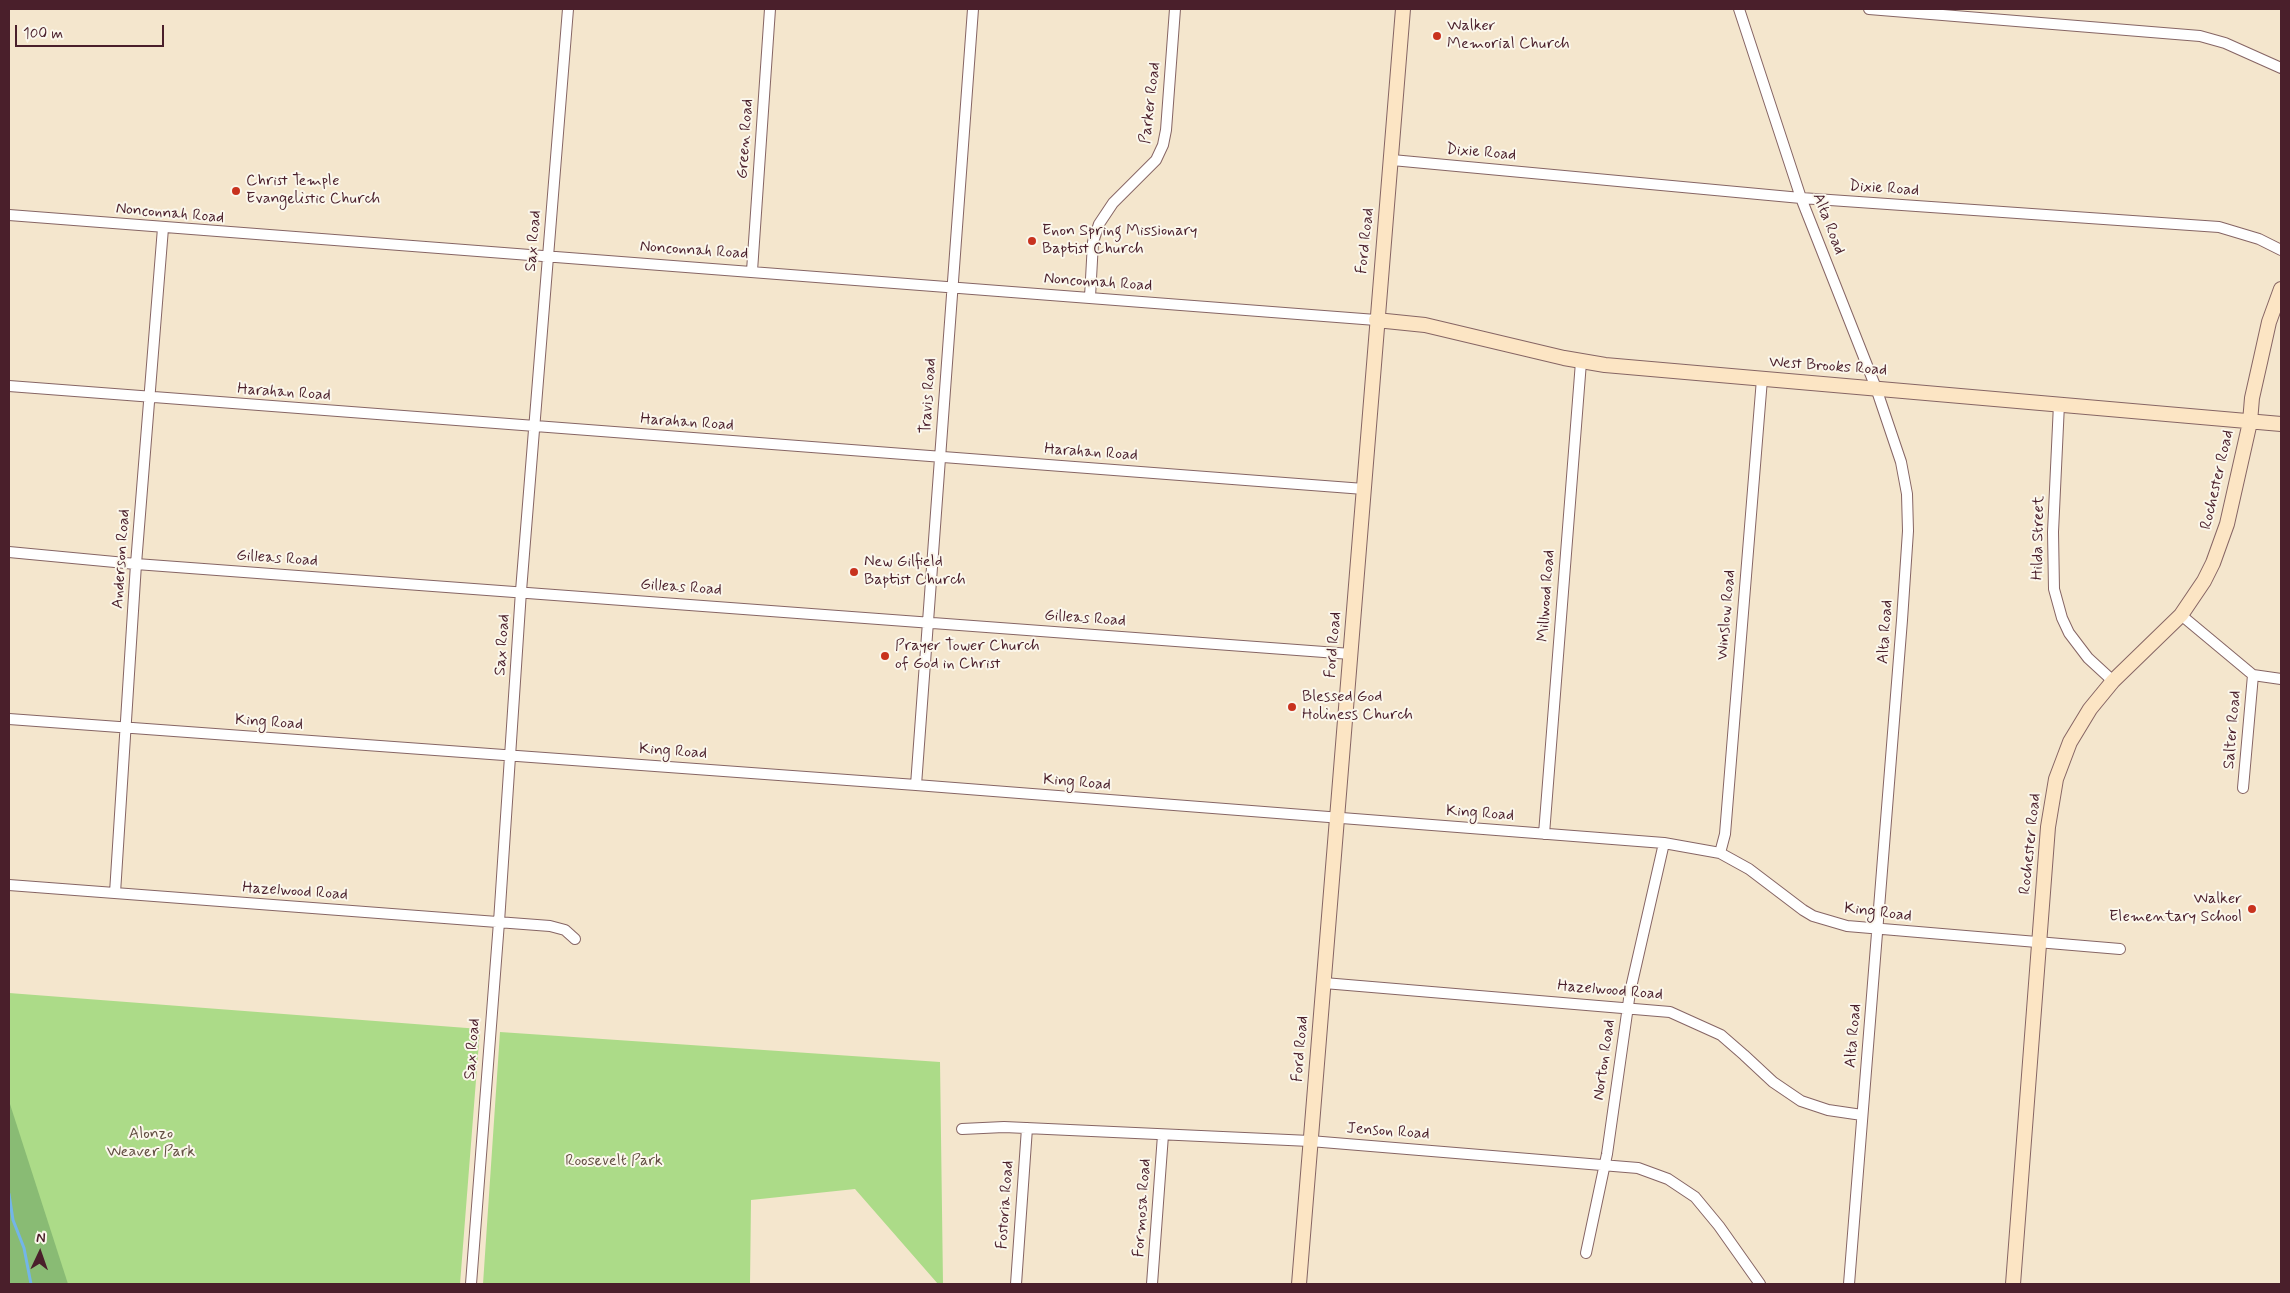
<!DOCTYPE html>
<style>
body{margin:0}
#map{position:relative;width:2290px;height:1293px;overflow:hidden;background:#f4e6cd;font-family:Mynerve,sans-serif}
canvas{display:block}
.frame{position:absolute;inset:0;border:10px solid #4a1f2b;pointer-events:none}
.north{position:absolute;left:15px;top:1228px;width:50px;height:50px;-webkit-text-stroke:4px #fbf7ec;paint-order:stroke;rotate:3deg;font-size:14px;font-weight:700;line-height:20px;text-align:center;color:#4a1f2b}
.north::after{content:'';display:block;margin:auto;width:18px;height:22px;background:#4a1f2b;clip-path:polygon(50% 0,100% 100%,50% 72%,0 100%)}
.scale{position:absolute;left:15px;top:25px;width:149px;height:22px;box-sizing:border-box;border:2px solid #4a1f2b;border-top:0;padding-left:6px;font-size:15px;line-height:18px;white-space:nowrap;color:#4a1f2b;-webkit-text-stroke:4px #fbf7ec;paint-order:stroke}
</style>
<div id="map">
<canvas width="2290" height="1293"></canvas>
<div class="frame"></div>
<div class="north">N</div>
<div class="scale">100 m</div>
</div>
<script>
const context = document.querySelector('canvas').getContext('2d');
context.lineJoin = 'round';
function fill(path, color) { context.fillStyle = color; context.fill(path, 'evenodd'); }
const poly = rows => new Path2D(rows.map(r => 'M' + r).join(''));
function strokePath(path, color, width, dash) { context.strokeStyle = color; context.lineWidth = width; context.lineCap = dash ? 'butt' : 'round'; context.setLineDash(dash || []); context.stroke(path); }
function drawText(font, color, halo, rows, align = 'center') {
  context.font = font + ' Mynerve,sans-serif'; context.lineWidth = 4; context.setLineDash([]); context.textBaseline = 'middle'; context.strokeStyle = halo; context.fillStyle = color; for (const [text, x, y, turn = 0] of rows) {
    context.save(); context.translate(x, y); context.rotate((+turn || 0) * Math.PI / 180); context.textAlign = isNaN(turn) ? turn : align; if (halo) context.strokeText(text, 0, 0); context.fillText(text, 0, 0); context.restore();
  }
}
const green = poly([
 [9,993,480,1029,460,1284,9,1284],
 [500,1032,940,1062,943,1284,938,1284,855,1189,751,1200,750,1284,483,1284]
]);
const forest = poly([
 [9,1101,68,1284,9,1284]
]);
const stream = poly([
 [9,1194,13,1220,24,1248,31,1284]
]);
const street = poly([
 [1739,9,1801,198,1876,388,1901,462,1907,494,1908,531,1902,620,1849,1284],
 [1869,9,2200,36,2225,43,2281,68],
 [1392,160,1801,198,2219,227,2259,239,2281,250],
 [9,215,1376,320],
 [752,271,770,9],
 [1090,297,1093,242,1099,224,1113,203,1156,160,1163,145,1166,130,1175,9],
 [9,386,1364,489],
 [2059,404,2053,532,2054,589,2062,618,2069,633,2088,658,2113,681],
 [9,552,136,564,1351,654],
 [2181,615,2253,675,2281,679],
 [9,719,916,785,1664,843,1720,853,1749,869,1803,910,1813,916,1847,926,2120,949],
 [916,785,973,9],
 [2243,788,2253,675],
 [1544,834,1581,362],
 [1720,853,1725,834,1762,379],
 [9,885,550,926,565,930,575,939],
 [115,893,136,564,163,228],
 [1324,983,1670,1012,1721,1035,1744,1055,1773,1082,1801,1101,1828,1110,1862,1115],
 [962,1129,1004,1127,1310,1141,1638,1168,1668,1179,1695,1197,1719,1226,1760,1284],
 [1586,1253,1607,1154,1630,992,1664,843],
 [471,1284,499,922,521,591,568,9],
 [1016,1284,1027,1128],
 [1152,1284,1163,1135]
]);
const secondary = poly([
 [1376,320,1425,325,1564,358,1605,365,2281,424],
 [1299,1284,1403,9],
 [2013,1284,2048,827,2056,779,2070,742,2090,709,2113,681,2181,615,2204,581,2213,563,2227,524,2250,422,2252,398,2261,358,2269,322,2281,289]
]);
const markers = [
 [1437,36,5,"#c8321e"],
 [236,191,5,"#c8321e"],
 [1032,241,5,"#c8321e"],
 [854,572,5,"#c8321e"],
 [885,656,5,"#c8321e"],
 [1292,707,5,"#c8321e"],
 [2252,909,5,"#c8321e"]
];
const poiNames = [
 ["Walker",1447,27],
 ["Memorial Church",1447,45],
 ["Christ Temple",246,182],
 ["Evangelistic Church",246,200],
 ["Enon Spring Missionary",1042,232],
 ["Baptist Church",1042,250],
 ["New Gilfield",864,563],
 ["Baptist Church",864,581],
 ["Prayer Tower Church",895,647],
 ["of God in Christ",895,665],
 ["Blessed God",1302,698],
 ["Holiness Church",1302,716],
 ["Walker",2242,900,"right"],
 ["Elementary School",2242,918,"right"]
];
const streetNames = [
 ["Parker Road",1151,103,-83],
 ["Green Road",746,139,-86],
 ["Dixie Road",1481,153,5],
 ["Dixie Road",1884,189,4],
 ["Nonconnah Road",170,214,5],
 ["Alta Road",1828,224,69],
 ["Sax Road",534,241,-85],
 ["Ford Road",1366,241,-84],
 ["Nonconnah Road",694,251,4],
 ["Nonconnah Road",1098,283,4],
 ["West Brooks Road",1828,367,4],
 ["Harahan Road",284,393,4],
 ["Travis Road",929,396,-86],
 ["Harahan Road",687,423,4],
 ["Harahan Road",1091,453,4],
 ["Rochester Road",2218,480,-77],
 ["Hilda Street",2039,538,-89],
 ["Anderson Road",122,559,-86],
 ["Gilleas Road",277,559,4],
 ["Gilleas Road",681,588,4],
 ["Millwood Road",1547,596,-86],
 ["Winslow Road",1727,615,-85],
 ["Gilleas Road",1085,619,4],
 ["Alta Road",1886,632,-86],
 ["Sax Road",503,645,-86],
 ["Ford Road",1334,645,-85],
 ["King Road",269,723,4],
 ["Salter Road",2233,730,-85],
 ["King Road",673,752,4],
 ["King Road",1077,783,5],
 ["King Road",1480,814,4],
 ["Rochester Road",2031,844,-84],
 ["Hazelwood Road",295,892,4],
 ["King Road",1878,913,7],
 ["Hazelwood Road",1610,991,5],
 ["Alta Road",1854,1036,-85],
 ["Sax Road",473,1049,-85],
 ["Ford Road",1301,1049,-85],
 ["Norton Road",1605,1060,-82],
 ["Jenson Road",1388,1132,4],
 ["Fostoria Road",1006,1205,-86],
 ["Formosa Road",1143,1208,-86]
];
const parkNames = [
 ["Alonzo",151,1135],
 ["Weaver Park",151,1153],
 ["Roosevelt Park",614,1162]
];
fill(green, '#acdb88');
fill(forest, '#89bb74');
strokePath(stream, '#73b5e8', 3);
strokePath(street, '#866564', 12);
strokePath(secondary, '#866564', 16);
strokePath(street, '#fff', 10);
strokePath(secondary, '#fce5c4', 14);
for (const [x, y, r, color] of markers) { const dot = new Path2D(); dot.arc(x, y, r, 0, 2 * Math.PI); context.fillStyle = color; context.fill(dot); strokePath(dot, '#fbf7ec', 2); }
drawText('16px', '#4a1f2b', '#fbf7ec', poiNames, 'left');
drawText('16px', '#4a1f2b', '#fbf7ec', streetNames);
drawText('16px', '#624e42', '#fbf7ec', parkNames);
</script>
